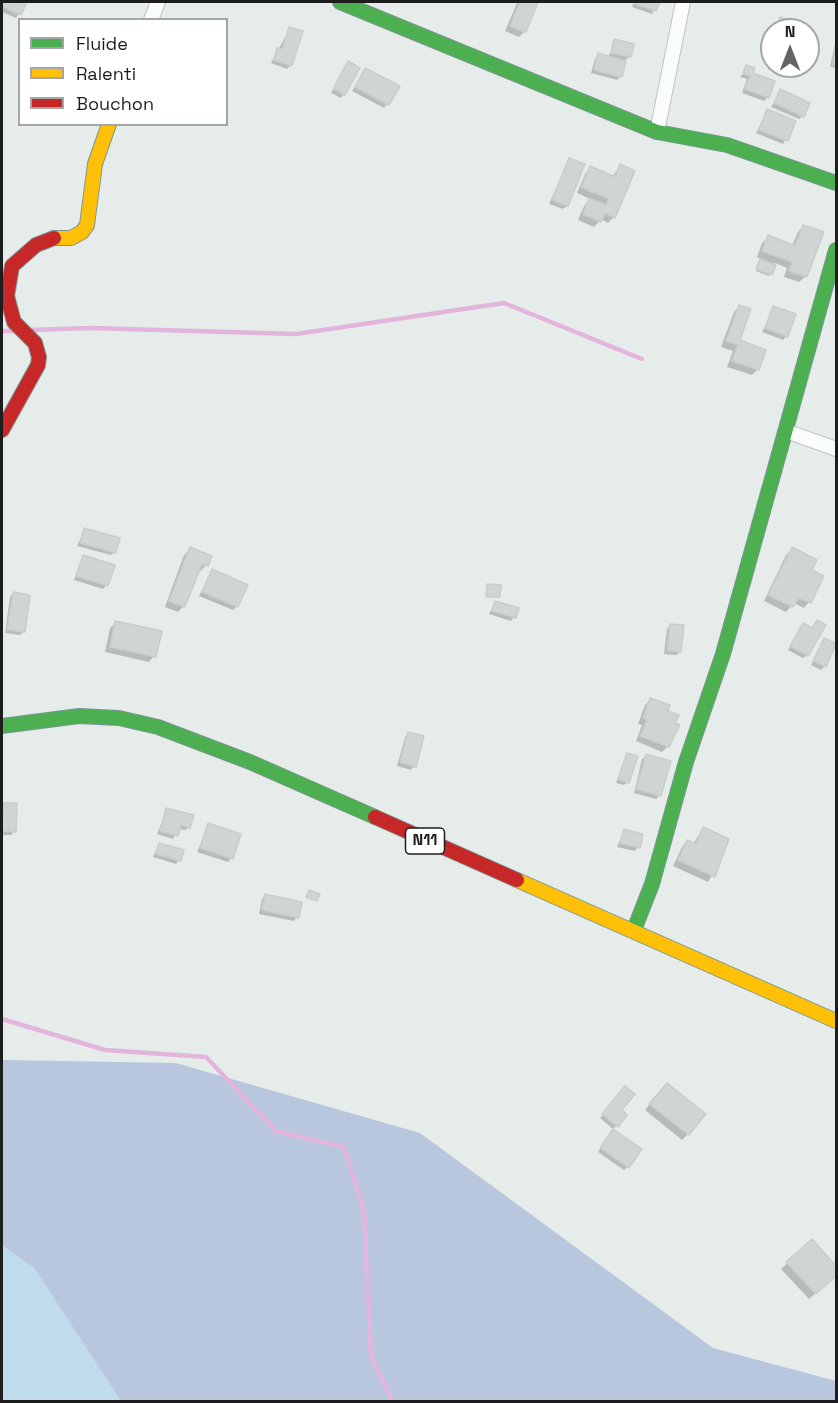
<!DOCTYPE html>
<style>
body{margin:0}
#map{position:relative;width:838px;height:1403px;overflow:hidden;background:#e5ece9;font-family:"Space Grotesk",sans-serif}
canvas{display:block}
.frame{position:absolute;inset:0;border:3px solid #1d1d1d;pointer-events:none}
.legend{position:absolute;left:18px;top:18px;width:210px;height:108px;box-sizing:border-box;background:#fff;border:2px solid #a5a5a5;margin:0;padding:8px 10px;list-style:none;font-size:18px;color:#1d1d1d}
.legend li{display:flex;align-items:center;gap:12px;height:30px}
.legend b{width:30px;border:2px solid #a5a5a5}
.north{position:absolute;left:760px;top:18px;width:60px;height:60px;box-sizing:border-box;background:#fff;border:2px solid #a5a5a5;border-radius:50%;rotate:0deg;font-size:16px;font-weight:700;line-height:24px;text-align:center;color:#1d1d1d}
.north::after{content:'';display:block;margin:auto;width:21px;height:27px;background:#636564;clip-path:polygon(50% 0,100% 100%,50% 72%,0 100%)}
</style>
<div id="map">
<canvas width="838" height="1403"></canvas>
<div class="frame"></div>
<ul class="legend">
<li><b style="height:8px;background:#4caf50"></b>Fluide</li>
<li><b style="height:8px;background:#ffc107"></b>Ralenti</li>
<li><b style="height:8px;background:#c62828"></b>Bouchon</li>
</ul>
<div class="north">N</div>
</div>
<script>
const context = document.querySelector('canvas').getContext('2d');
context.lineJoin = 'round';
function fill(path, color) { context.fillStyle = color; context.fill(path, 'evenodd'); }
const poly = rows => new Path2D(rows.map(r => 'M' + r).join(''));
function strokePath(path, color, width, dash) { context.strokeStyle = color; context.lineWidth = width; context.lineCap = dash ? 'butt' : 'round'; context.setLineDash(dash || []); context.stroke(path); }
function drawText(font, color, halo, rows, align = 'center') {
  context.font = font + ' "Space Grotesk",sans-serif'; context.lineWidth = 4.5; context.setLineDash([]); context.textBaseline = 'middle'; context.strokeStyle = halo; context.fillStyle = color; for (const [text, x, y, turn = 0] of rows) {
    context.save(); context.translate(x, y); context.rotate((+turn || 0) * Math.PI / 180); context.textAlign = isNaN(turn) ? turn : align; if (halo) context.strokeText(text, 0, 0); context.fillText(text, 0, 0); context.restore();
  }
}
const grass = poly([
 [2,1245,34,1268,121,1401,2,1401]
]);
const forest = poly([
 [2,1060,176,1063,420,1133,713,1348,836,1381,836,1401,121,1401,34,1268,2,1245]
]);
const shadow = poly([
 [4,2,25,2,16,18,2,12],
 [513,2,536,2,525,31,519,37,505,31,517,3],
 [634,2,658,2,652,14,632,7],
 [290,28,291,65,287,69,271,63],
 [836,39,836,68,830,67],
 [615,41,629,57,625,60,620,77,617,80,591,73,595,59,599,55,608,58],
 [348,63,344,94,341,98,331,93],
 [747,67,768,97,764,101,742,93,747,79,740,77],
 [365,70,398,87,384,108,352,91],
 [781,91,803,116,799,119,771,107],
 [767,111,794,121,783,144,756,133],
 [569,160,567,206,563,209,549,204],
 [620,166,614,217,608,223,601,219,594,227,578,220,584,206,590,199,577,193,585,174,590,168,612,177],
 [803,226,822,233,805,277,799,282,784,277,787,268,775,263,769,276,756,271,762,259,757,257,762,243,768,237,792,246,798,232],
 [739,306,738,341,764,351,757,370,752,375,727,367,733,351,721,347,734,312],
 [774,308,787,336,783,340,762,332],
 [85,529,114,552,111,555,77,546],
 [190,549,206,565,201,571,198,570,184,606,178,612,165,607,184,555],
 [792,549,810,570,822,576,809,602,804,608,794,603,786,612,764,601,786,555],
 [83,557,107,585,103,589,74,580],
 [212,571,237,606,233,610,199,596],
 [14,594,23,632,20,635,5,633,10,597],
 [495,602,514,617,511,621,489,614],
 [817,621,807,655,803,658,788,650,804,625,811,629],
 [116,622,154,656,149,662,105,652,110,628],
 [670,625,680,652,676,655,664,654,667,629],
 [825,640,825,666,821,670,811,665],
 [651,700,666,711,668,746,662,752,636,741,642,725,638,724,645,705],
 [409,733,414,766,411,770,397,766,405,737],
 [628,754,628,782,624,785,616,783],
 [646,756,660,795,656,799,634,793,642,759],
 [4,804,15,831,11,835,2,835,2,807],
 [167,809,189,827,185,830,178,829,173,839,157,834],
 [209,825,231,858,228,862,197,852],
 [703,829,723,857,708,882,673,866,682,847,687,842,693,844],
 [624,831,638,847,635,851,617,847],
 [159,844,179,860,176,864,153,857],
 [266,895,297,917,294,921,259,914,262,899],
 [661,1090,688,1134,682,1140,645,1110],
 [622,1092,617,1125,613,1129,600,1118],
 [609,1135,628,1167,624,1170,598,1152],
 [812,1241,836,1268,836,1274,809,1299,781,1269]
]);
const stream = poly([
 [30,330,92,328,296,334,504,303,642,359],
 [2,331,13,331],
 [2,1019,105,1050,206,1057,276,1131,344,1147,364,1211,371,1356,393,1402]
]);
const building = poly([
 [5,2,27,2,21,15,3,7,5,2],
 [520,2,538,2,526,32,510,26,520,2],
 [636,2,660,2,656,11,635,4,636,2],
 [780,17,806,29,805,30,775,30,780,17],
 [289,27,303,31,292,66,274,60,277,48,282,49,289,27],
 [614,39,634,44,631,57,611,53,614,39],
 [836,41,836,65,833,64,836,41],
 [598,53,626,61,622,77,594,70,598,53],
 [348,61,360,68,345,95,333,89,348,61],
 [746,65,755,68,753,73,775,81,769,98,745,89,750,76,743,74,746,65],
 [365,68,400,86,389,105,355,87,365,68],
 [780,89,810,103,804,117,774,103,780,89],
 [767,109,796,121,788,141,759,130,767,109],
 [569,158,585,164,568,206,552,200,569,158],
 [620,164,635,171,615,218,605,213,601,222,583,214,589,198,606,205,609,199,581,187,590,166,615,177,620,164],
 [803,225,824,232,807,277,789,271,792,262,762,251,768,235,795,246,803,225],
 [760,259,776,265,772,275,756,269,760,259],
 [739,305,751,309,740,340,766,350,759,370,732,361,738,345,726,341,739,305],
 [773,306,796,314,788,337,765,328,773,306],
 [84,528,120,538,116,553,80,543,84,528],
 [190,547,212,556,208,566,202,564,185,607,169,601,190,547],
 [792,547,817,560,812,570,824,576,811,603,798,598,793,607,768,595,792,547],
 [83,555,115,565,108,586,76,576,83,555],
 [212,569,248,585,238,607,202,592,212,569],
 [487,584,501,585,500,597,486,597,487,584],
 [13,592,30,595,25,632,7,630,13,592],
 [495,601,519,608,516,618,492,611,495,601],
 [817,620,826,625,808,656,790,646,803,623,812,628,817,620],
 [115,621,162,631,156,657,110,647,115,621],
 [670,624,684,625,681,652,667,651,670,624],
 [824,638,836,644,826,667,813,661,824,638],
 [650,698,670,705,668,711,679,715,675,723,680,725,669,747,640,736,647,720,643,718,650,698],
 [408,732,424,736,416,767,400,762,408,732],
 [627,753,638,756,629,783,618,779,627,753],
 [646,754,671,761,661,796,636,789,646,754],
 [3,803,17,803,16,832,2,831,3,803],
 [166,808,194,815,190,828,181,825,178,836,160,831,166,808],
 [208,823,241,834,233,859,200,848,208,823],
 [703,827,729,839,715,877,678,860,687,840,696,844,703,827],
 [624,829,643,834,640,848,620,843,624,829],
 [159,843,184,850,181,861,156,854,159,843],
 [309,890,320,894,317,901,306,897,309,890],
 [265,894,302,902,299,918,262,910,265,894],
 [667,1083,706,1114,689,1135,649,1104,667,1083],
 [625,1086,635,1094,622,1110,627,1115,618,1127,602,1114,625,1086],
 [613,1129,642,1149,629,1168,600,1148,613,1129],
 [812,1239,836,1266,836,1276,816,1294,786,1262,812,1239]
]);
const street = poly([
 [151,20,158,2],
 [657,132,683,2],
 [786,431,836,449]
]);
const fast = poly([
 [340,2,657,132,727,145,836,183],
 [2,726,79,716,119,718,158,727,250,762,375,817],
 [634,930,652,884,686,762,723,654,836,250]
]);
const slow = poly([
 [54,238,71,238,82,232,87,225,95,164,109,124],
 [517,880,836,1021]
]);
const jam = poly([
 [2,430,38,365,39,357,35,343,14,322,7,296,12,266,36,245,54,238],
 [375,817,517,880]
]);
const shields = [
 [425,841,39]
];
const shieldNames = [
 ["N11",425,841]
];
fill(grass, '#c0dbec');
fill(forest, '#b8c7dd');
fill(shadow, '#0003');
strokePath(stream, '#e3b5dc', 4.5);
fill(building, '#cfd5d1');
strokePath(building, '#c6cfca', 1.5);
strokePath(street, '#c0c3c1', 16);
strokePath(fast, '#7c9695', 16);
strokePath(slow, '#7c9695', 16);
strokePath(jam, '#7c9695', 16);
strokePath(street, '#fbfcfc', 14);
strokePath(fast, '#4caf50', 14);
strokePath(slow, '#ffc107', 14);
strokePath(jam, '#c62828', 14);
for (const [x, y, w] of shields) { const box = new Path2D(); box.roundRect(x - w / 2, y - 13, w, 26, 4.5); context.fillStyle = '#fff'; context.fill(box); strokePath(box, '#1d1d1d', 1.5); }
drawText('bold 16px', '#1d1d1d', null, shieldNames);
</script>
